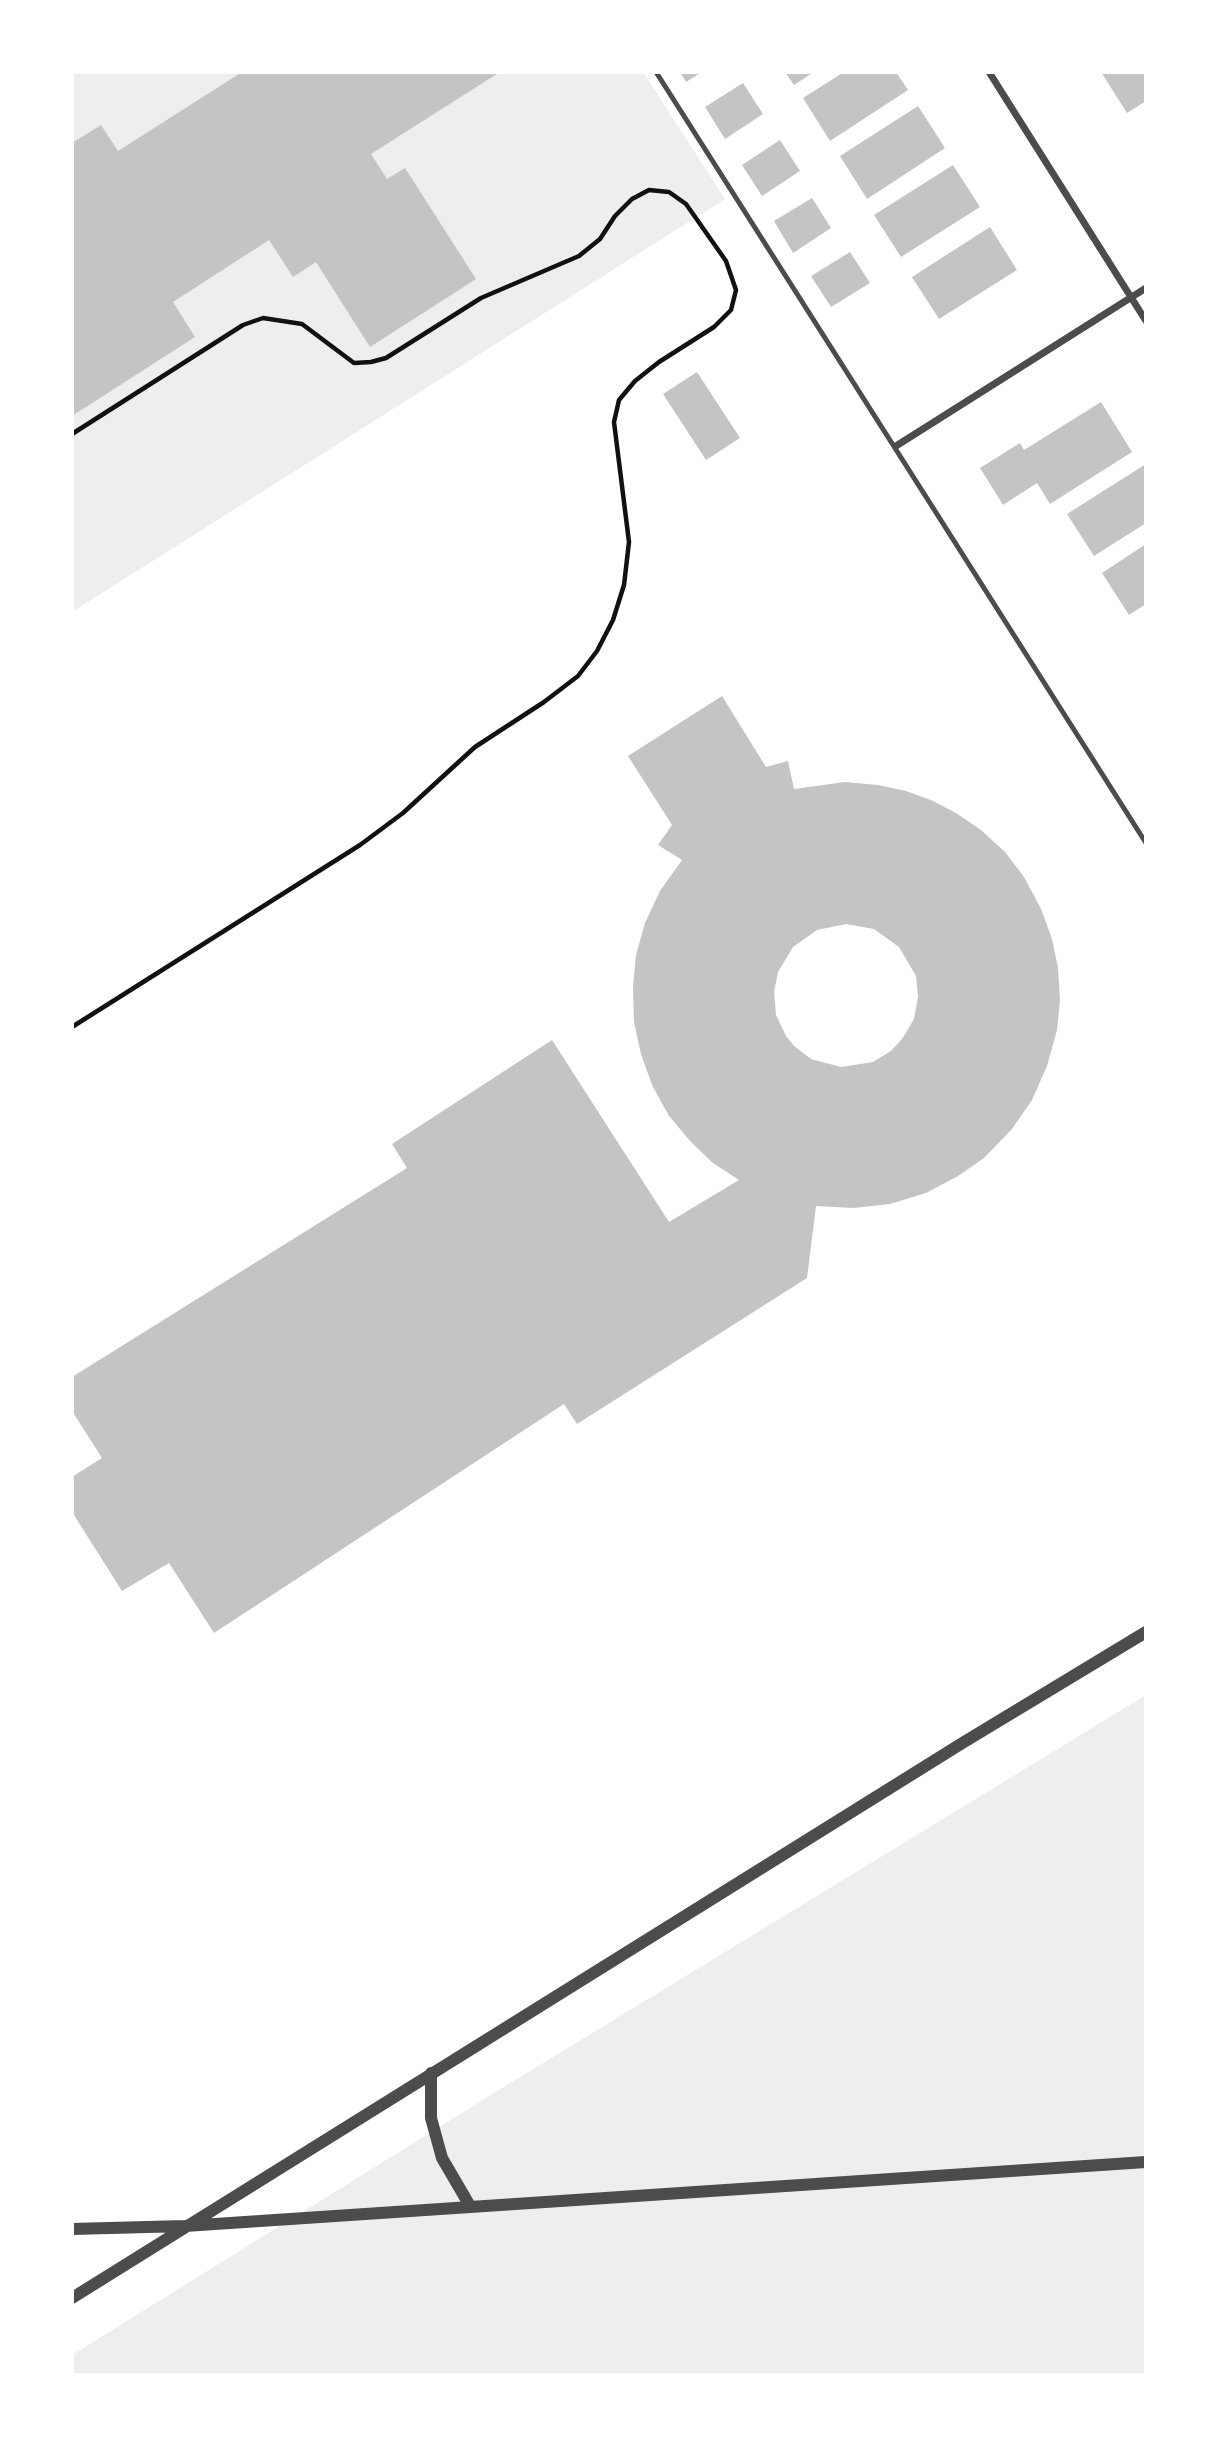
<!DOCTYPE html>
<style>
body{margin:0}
#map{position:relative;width:1218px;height:2447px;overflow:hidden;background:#fff;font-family:Signika,sans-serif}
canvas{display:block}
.frame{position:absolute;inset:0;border:74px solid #fff;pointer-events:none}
</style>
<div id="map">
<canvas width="1218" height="2447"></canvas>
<div class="frame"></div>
</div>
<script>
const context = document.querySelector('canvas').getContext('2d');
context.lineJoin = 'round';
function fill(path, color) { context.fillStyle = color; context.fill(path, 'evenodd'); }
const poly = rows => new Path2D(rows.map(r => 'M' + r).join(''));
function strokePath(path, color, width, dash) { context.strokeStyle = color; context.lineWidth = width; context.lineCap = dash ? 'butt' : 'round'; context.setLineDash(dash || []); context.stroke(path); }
const green = poly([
 [72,72,643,72,725,199,72,612],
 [1146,1695,1146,2375,72,2375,72,2355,499,2090]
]);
const building = poly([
 [242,72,500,72,371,154,387,179,405,168,476,279,370,347,316,262,293,277,269,240,173,302,195,337,72,416,72,143,101,125,118,151],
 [680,72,702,72,686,82],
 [785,72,814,72,794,85],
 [844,72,896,72,908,90,830,141,803,98],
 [1101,72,1146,72,1146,101,1127,113],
 [743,83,763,114,725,139,705,107],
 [918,106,945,148,867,199,840,156],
 [780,140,800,171,762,196,742,165],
 [953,165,980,207,901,257,874,215],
 [812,198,831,228,793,253,774,221],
 [990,227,1017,270,939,319,912,277],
 [850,252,870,283,831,307,811,276],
 [697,372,740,438,706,460,663,394],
 [1101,402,1132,452,1050,504,1037,483,1003,505,980,468,1020,443,1024,450],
 [1146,464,1146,523,1094,556,1067,514],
 [1146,544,1146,604,1129,615,1102,573],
 [722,696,766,767,788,761,794,789,845,782,878,785,906,791,931,800,956,813,981,830,1005,852,1024,877,1041,909,1052,939,1058,968,1060,1000,1057,1030,1047,1066,1032,1100,1012,1129,984,1158,958,1176,926,1193,890,1204,854,1208,816,1206,807,1278,577,1424,564,1404,214,1633,169,1563,122,1591,72,1512,72,1477,102,1458,72,1411,72,1377,407,1168,392,1144,552,1040,669,1222,739,1180,713,1163,691,1142,669,1116,652,1085,641,1054,634,1022,633,987,636,955,645,923,660,891,682,860,658,845,672,825,628,756],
 [846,924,874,929,899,947,916,976,918,997,914,1019,902,1039,891,1051,873,1062,841,1067,811,1059,794,1046,786,1036,776,1015,774,992,778,972,793,947,817,930]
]);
const path = poly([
 [72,434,243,325,263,318,302,324,354,363,371,362,386,358,481,298,579,256,600,239,615,216,632,199,649,190,669,192,686,204,726,261,736,290,731,310,714,327,659,362,635,381,619,400,614,422,629,542,624,585,613,620,597,651,578,676,544,702,475,747,403,813,360,845,72,1027]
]);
const service = poly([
 [656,72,1146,843]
]);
const minor = poly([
 [989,72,1146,321],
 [896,446,1146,288]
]);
const tertiary = poly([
 [431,2073,431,2118,442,2158,470,2206],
 [72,2229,185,2226,1146,2162],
 [72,2298,964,1742,1146,1632]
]);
fill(green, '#eee');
fill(building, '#c4c4c4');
strokePath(path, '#111', 4.5);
strokePath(service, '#4c4c4c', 5);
strokePath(minor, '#4c4c4c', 7);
strokePath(tertiary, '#4c4c4c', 12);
</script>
